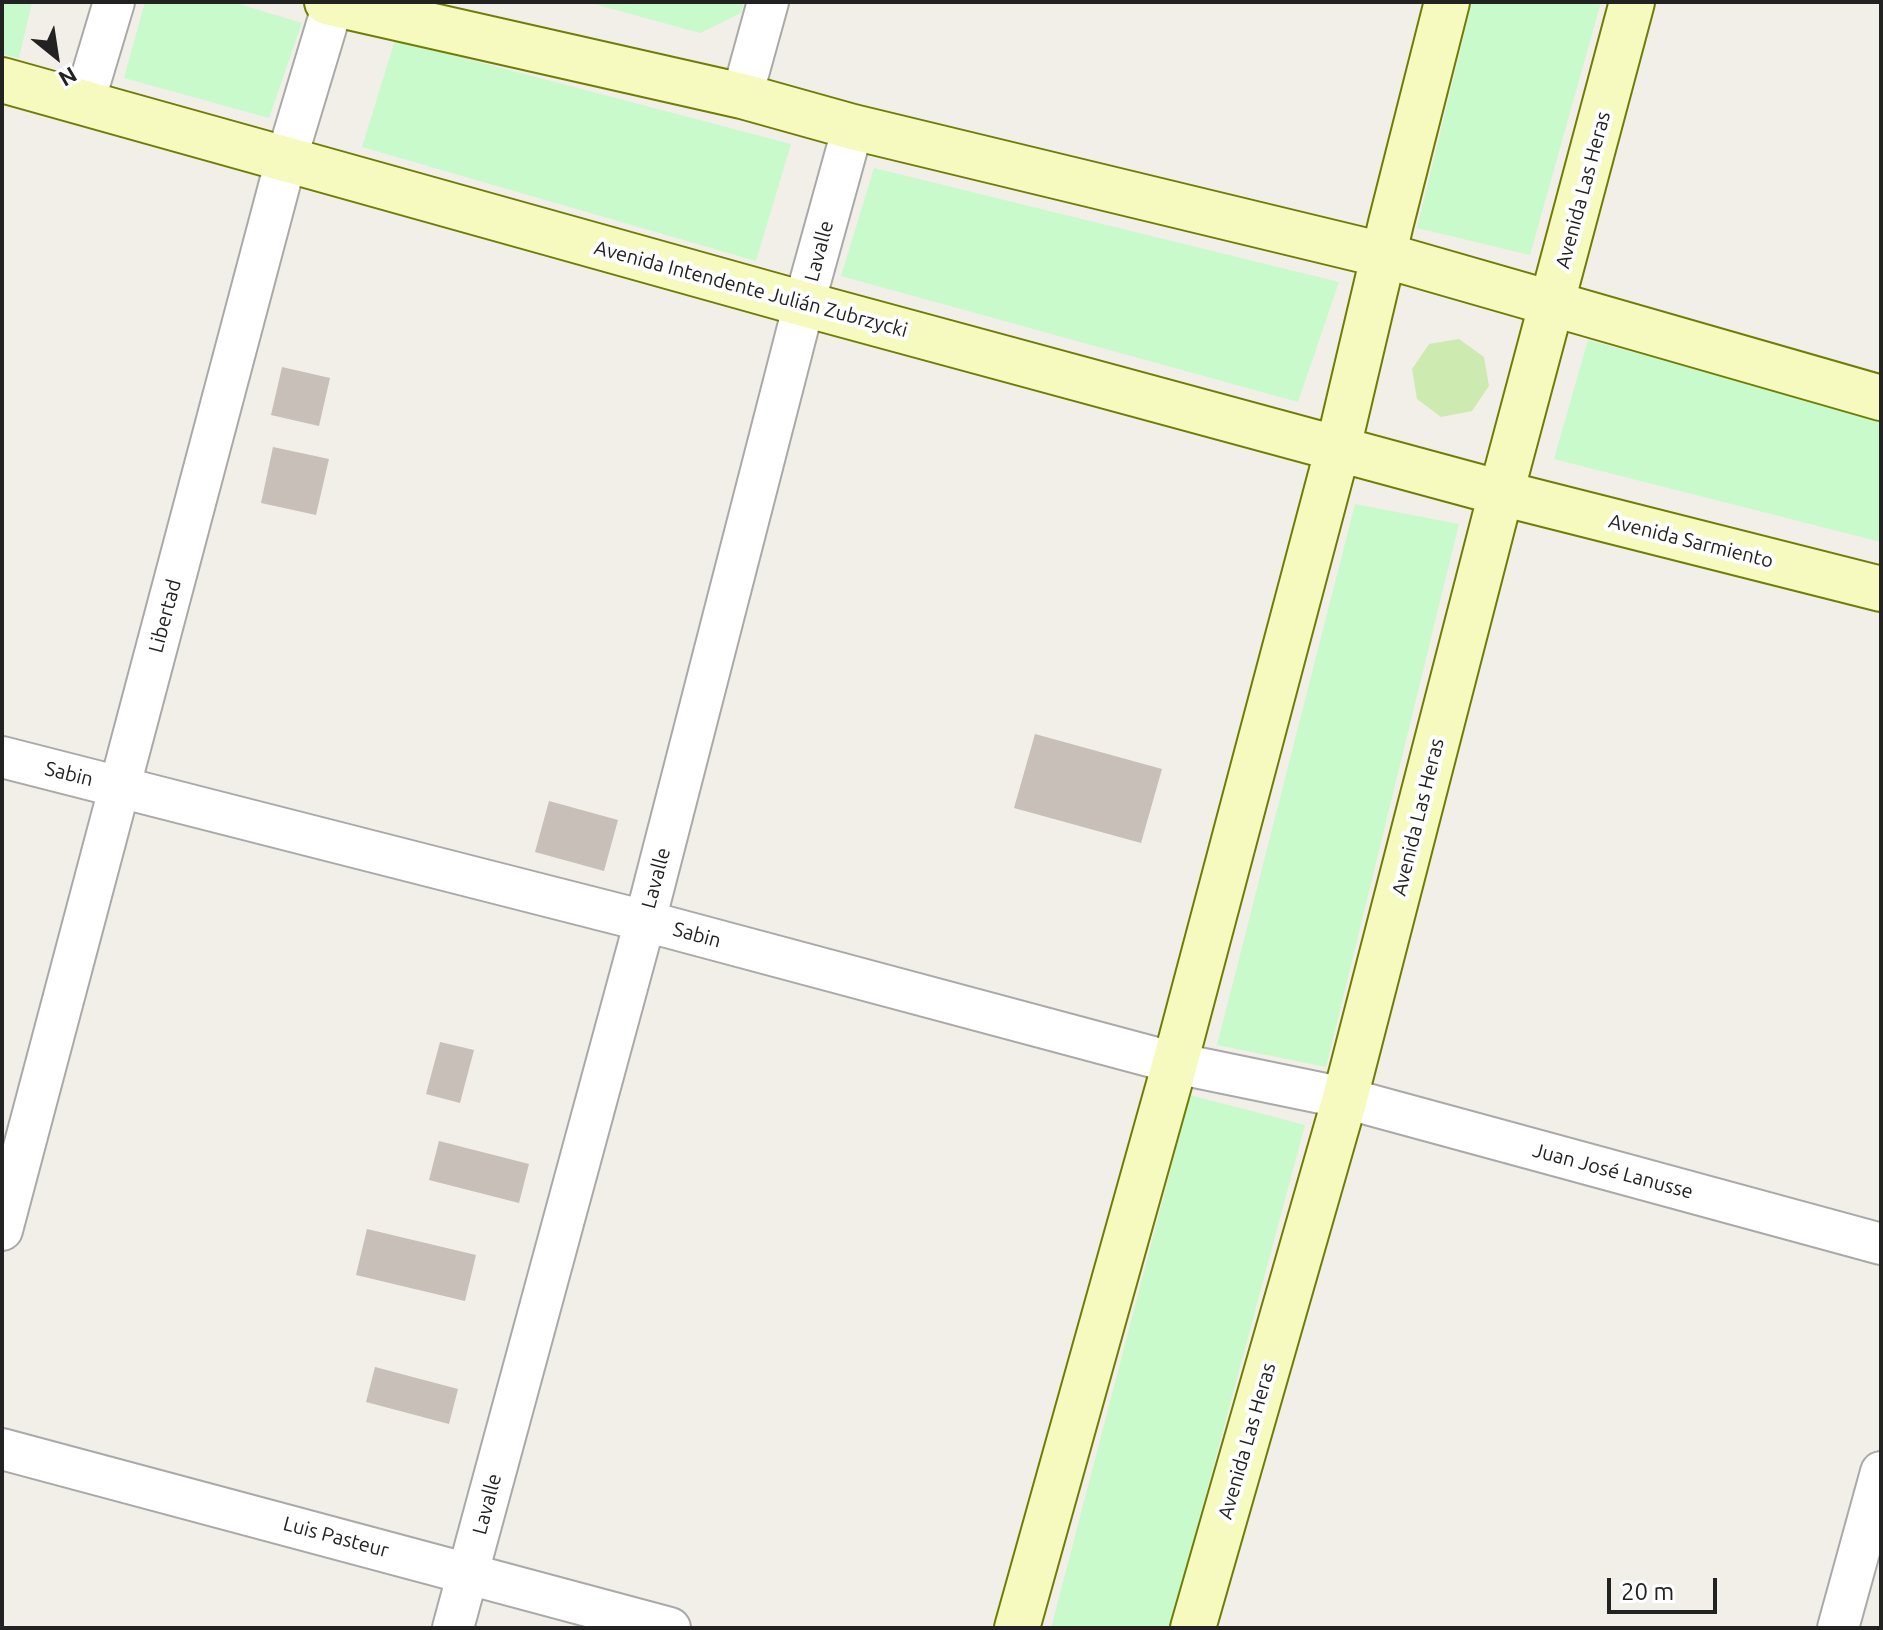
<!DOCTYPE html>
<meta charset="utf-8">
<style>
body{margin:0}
#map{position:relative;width:1883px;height:1630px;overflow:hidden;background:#f2efe9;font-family:Ubuntu,sans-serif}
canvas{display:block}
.frame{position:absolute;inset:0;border:4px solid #222;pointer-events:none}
.north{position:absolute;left:16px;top:16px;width:80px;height:80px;-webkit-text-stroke:6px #fff;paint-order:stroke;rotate:150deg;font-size:22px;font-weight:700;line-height:32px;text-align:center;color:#222}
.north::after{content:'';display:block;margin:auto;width:28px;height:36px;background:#222;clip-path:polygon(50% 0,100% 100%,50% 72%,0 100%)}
.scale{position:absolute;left:1607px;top:1578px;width:110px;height:36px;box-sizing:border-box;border:4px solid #222;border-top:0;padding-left:10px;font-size:24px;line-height:28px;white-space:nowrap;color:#222;-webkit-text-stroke:6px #fff;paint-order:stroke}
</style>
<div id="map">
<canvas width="1883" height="1630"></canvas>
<div class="frame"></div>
<div class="north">N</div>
<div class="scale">20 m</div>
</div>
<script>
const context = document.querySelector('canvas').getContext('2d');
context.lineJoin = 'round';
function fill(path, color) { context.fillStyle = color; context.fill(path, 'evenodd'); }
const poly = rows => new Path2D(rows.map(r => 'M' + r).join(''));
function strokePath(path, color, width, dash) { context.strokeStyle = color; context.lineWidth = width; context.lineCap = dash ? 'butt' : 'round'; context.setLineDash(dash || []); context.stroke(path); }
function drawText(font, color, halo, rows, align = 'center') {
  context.font = font + ' Ubuntu,sans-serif'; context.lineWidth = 8; context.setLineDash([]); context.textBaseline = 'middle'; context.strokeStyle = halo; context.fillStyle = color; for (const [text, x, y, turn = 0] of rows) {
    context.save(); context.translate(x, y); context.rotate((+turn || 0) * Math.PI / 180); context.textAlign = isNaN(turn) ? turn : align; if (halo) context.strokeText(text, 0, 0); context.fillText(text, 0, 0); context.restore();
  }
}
const grass = poly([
 [1459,339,1484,357,1489,386,1472,411,1441,417,1417,399,1412,369,1429,344]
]);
const park = poly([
 [2,2,32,2,19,58,2,54],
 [145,2,233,2,302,23,269,118,124,78],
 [587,2,744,2,741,13,700,33],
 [1472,2,1601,2,1530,255,1417,228],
 [395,40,791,144,756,261,362,147],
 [874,168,1339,282,1298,402,841,276],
 [1588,340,1881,419,1881,542,1554,459],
 [1355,504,1459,524,1326,1067,1217,1045],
 [1190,1095,1305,1125,1170,1628,1051,1628]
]);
const building = poly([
 [282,367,330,378,319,426,271,415],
 [273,447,329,459,316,515,261,503],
 [1035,734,1162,769,1141,843,1014,808],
 [549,801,618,820,604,871,535,852],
 [440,1042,474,1050,460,1103,426,1094],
 [439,1141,529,1164,519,1203,429,1180],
 [367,1229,476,1255,465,1301,356,1275],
 [375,1367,458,1389,449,1424,366,1402]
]);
const street = poly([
 [742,96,768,2],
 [84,102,114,2],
 [2,757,645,921,1175,1063,1345,1098,1881,1244],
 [2,1230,286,160,333,4],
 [2,1449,670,1628],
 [453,1628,645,921,804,304,853,127],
 [1838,1628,1881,1472]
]);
const secondary = poly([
 [327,2,742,96,853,127,1383,255,1881,398],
 [2,80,804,304,1501,493,1881,589],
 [1017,1628,1175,1063,1338,448,1391,223,1447,2],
 [1193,1628,1345,1098,1501,493,1632,2]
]);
const streetNames = [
 ["Avenida Las Heras",1583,190,-75],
 ["Lavalle",819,251,-75],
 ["Avenida Intendente Julián Zubrzycki",751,289,15],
 ["Avenida Sarmiento",1691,541,14],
 ["Libertad",165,616,-75],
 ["Sabin",69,774,14],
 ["Avenida Las Heras",1418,817,-76],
 ["Lavalle",656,878,-75],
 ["Sabin",697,935,15],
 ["Juan José Lanusse",1613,1171,15],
 ["Avenida Las Heras",1247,1441,-74],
 ["Lavalle",487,1504,-75],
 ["Luis Pasteur",336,1537,15]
];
fill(grass, '#cdebb0');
fill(park, '#c8facc');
fill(building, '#c7bfb8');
strokePath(street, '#a9a9a9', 44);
strokePath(secondary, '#707d05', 48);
strokePath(street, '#fff', 40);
strokePath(secondary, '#f7fabf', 44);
drawText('20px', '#222', '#fff', streetNames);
</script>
